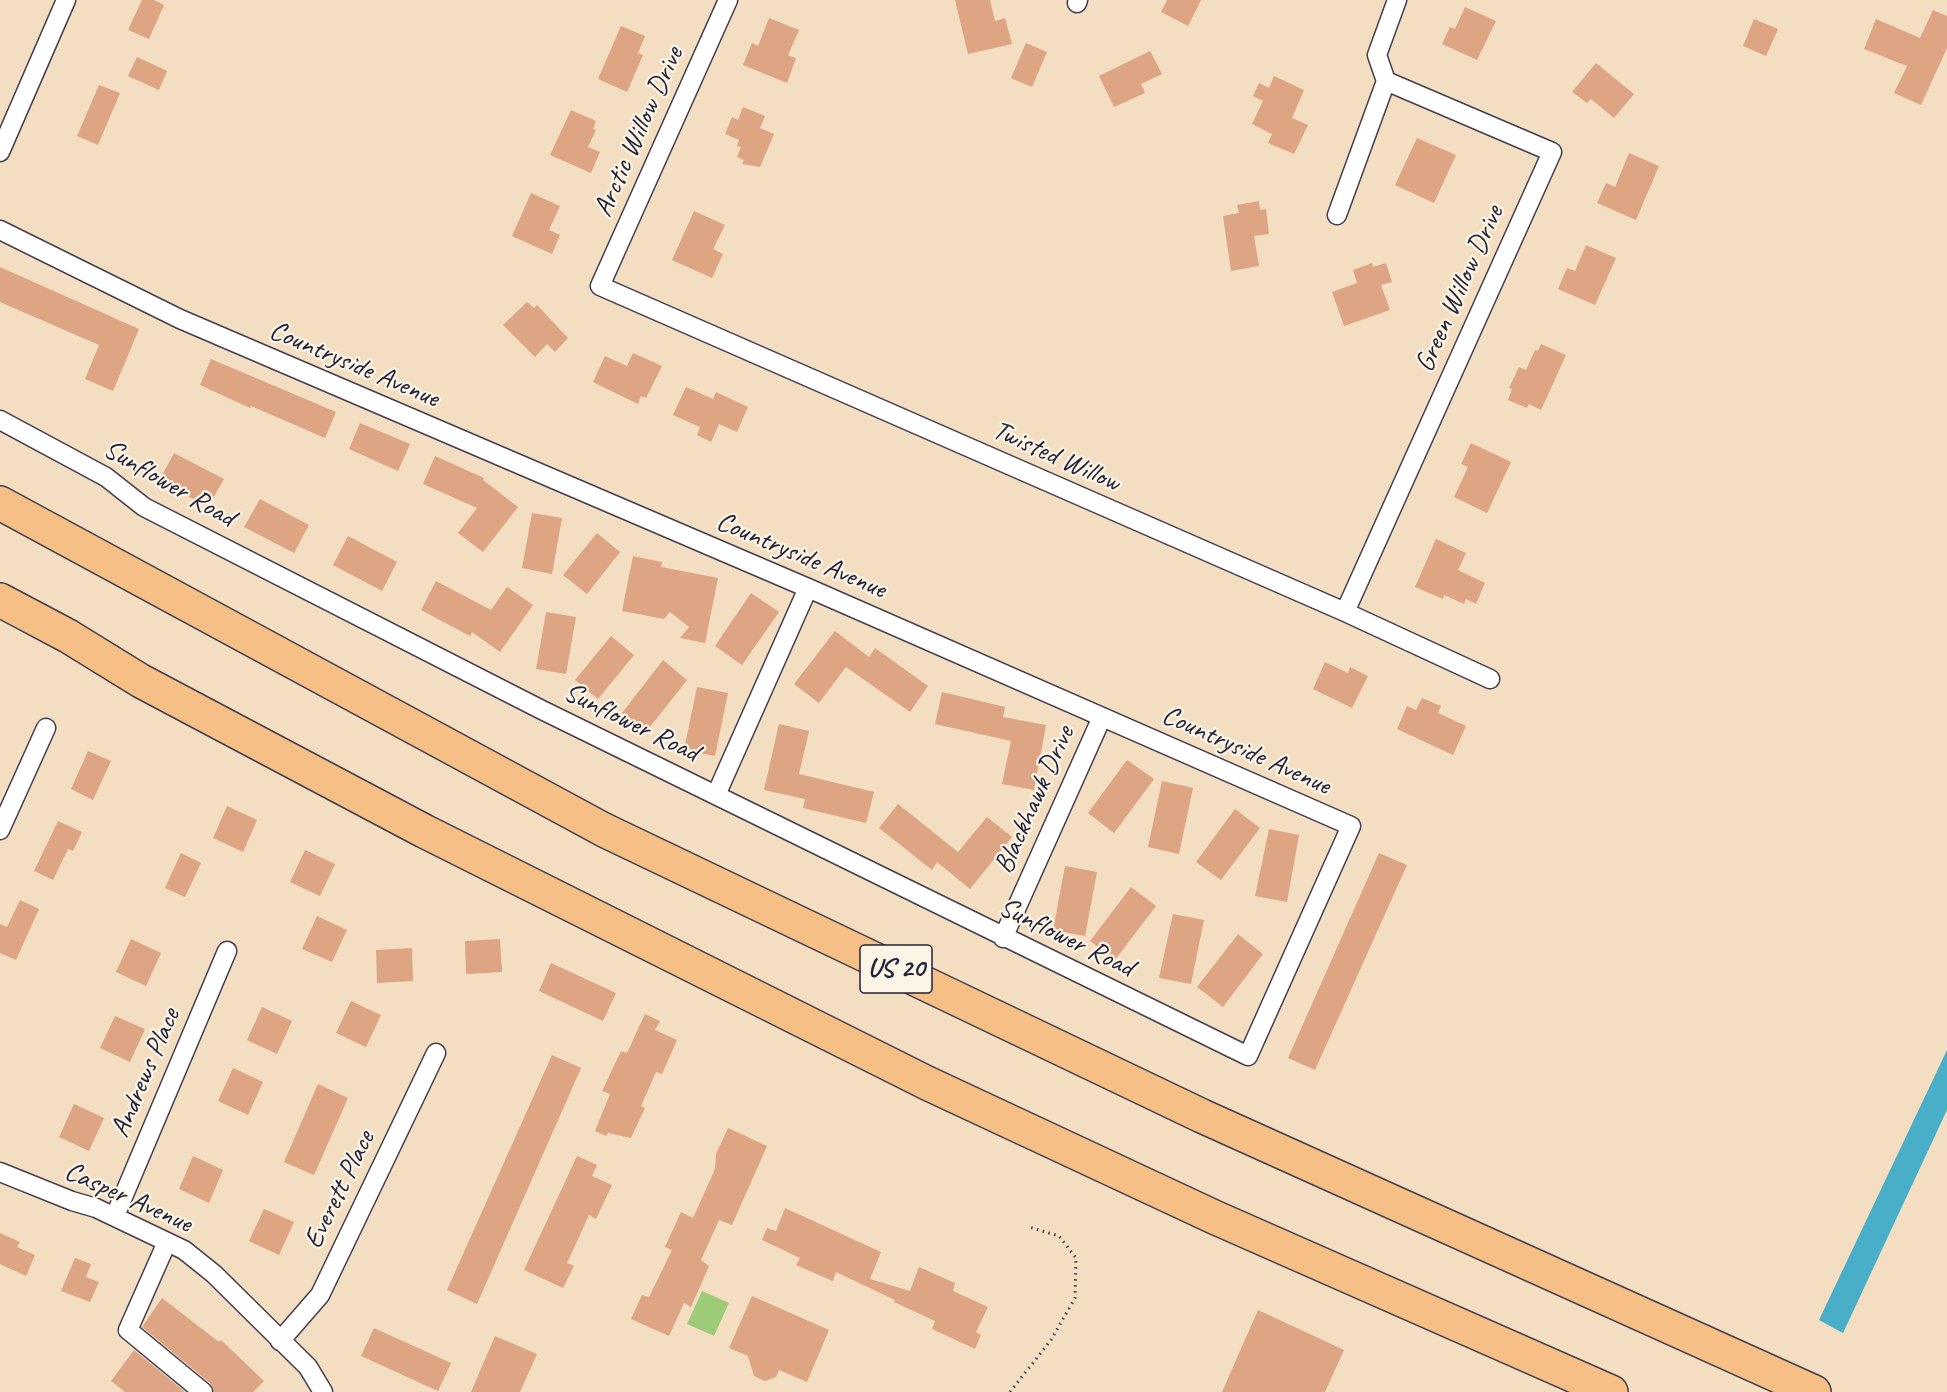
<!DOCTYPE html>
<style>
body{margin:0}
canvas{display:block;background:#f4dec1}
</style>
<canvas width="1947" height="1392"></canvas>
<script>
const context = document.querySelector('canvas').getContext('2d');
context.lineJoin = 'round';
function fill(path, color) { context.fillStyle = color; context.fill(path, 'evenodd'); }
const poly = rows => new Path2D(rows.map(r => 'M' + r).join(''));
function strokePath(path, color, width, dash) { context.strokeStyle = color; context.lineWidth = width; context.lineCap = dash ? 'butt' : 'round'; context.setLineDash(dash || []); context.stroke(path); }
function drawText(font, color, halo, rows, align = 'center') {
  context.font = font + ' Caveat,sans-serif'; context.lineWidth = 4.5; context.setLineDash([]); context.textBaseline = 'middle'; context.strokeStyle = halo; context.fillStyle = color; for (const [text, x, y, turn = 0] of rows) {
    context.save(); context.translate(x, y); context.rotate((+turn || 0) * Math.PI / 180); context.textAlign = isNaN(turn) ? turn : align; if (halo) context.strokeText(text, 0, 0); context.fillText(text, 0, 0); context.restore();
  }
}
const green = poly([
 [702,1291,729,1303,714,1336,687,1324]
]);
const water = poly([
 [1947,1050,1947,1110,1843,1333,1819,1320]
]);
const building = poly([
 [142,0,154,0,164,5,149,39,128,30],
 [955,0,990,0,995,21,1005,18,1012,44,968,54],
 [1167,0,1201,0,1188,26,1161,12],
 [1465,7,1496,21,1477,60,1442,44,1450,27,1455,29],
 [1933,10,1947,16,1947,48,1921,105,1894,93,1907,66,1864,49,1876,19,1920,38],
 [769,18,799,30,788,55,796,58,787,83,743,65,752,43,758,46],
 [1754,19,1778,29,1766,56,1743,46],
 [621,26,645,36,638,53,643,55,627,92,598,79],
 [1026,43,1047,52,1032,87,1011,78],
 [1150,51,1162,74,1141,84,1145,93,1114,107,1099,76],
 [137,57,167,71,159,90,128,76],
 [1596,63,1634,94,1614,118,1591,99,1587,103,1572,92],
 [1274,76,1304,90,1292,118,1308,125,1294,154,1268,143,1272,134,1252,124,1263,101,1253,96,1259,83,1269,88],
 [99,85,120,93,98,145,77,136],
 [743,107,765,116,760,128,774,134,760,167,742,164,744,160,737,157,741,147,737,146,739,140,725,134,732,117,738,120],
 [571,110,596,121,593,129,596,130,588,147,600,152,591,173,550,155],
 [1417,138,1456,155,1434,203,1395,185],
 [1629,153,1659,166,1636,220,1597,203,1606,183,1615,187],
 [531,193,560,206,549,230,560,235,552,254,512,236],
 [1259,201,1260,210,1266,209,1269,234,1254,236,1259,266,1231,271,1223,216,1239,213,1237,205],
 [694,211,725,225,713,249,723,254,712,278,672,260],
 [1586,245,1616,258,1595,305,1558,289,1567,268,1575,271],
 [1372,263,1373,267,1386,263,1392,282,1381,285,1390,310,1344,326,1332,292,1357,283,1353,270],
 [0,267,139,329,113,391,85,379,99,345,0,302],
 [527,302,534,308,537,305,568,338,555,352,547,344,535,357,503,325],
 [1541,344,1566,355,1541,410,1529,404,1527,408,1508,400,1512,389,1509,388,1519,367,1526,370,1535,350,1538,351],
 [633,353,662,366,646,398,641,396,638,404,593,382,605,356,627,366],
 [211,359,336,412,325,438,251,406,250,408,200,385],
 [686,387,713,399,716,392,748,407,737,432,719,424,711,442,697,435,700,427,673,415],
 [360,423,410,444,398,471,349,449],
 [1471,443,1511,462,1487,513,1454,497,1468,467,1461,464],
 [174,453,224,479,208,507,159,481],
 [435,456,484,478,483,480,518,507,483,552,458,533,477,508,423,484],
 [260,499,309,525,294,553,244,527],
 [532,513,562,518,552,574,522,568],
 [597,533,620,552,587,594,563,575],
 [348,536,397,562,382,591,333,565],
 [1436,539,1466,553,1458,570,1485,583,1476,604,1466,599,1464,604,1444,595,1443,599,1415,587],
 [633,556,662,562,661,567,718,578,705,643,680,638,689,627,670,612,664,619,622,611],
 [436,581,491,610,507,587,533,605,500,652,472,632,470,636,421,610],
 [751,593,779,612,742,665,715,646],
 [546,612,576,617,566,674,536,669],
 [835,631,869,657,875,648,928,686,910,712,846,667,819,703,794,684],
 [611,636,634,655,598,699,575,680],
 [663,660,687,680,646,732,622,713],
 [1325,662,1348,673,1350,667,1368,676,1352,708,1313,689],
 [697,687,728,693,715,756,684,750],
 [942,692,1005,707,1003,717,1046,725,1034,790,1002,784,1011,741,935,724],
 [1422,698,1441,706,1438,713,1466,726,1453,755,1397,729,1407,706,1416,710],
 [779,724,809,731,799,774,874,792,866,823,803,808,805,799,764,790],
 [88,751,111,761,93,800,71,789],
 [1127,760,1154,779,1114,833,1088,813],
 [1162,781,1193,788,1179,854,1148,847],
 [898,804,958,852,987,817,1012,837,970,889,937,862,932,870,879,828],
 [227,806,257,820,243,852,213,838],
 [1235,809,1260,828,1221,880,1196,862],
 [58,821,82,832,73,851,68,849,53,880,34,871],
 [1269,829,1299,835,1287,902,1255,896],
 [305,850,335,864,320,896,290,882],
 [181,853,201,863,185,897,165,888],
 [1379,853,1407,865,1315,1070,1288,1058],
 [1065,866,1097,872,1085,936,1053,930],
 [1131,887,1156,906,1115,960,1090,941],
 [20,900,39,909,16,960,0,953,0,924,7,927],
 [1173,914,1204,920,1191,984,1159,978],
 [317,916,347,930,332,962,302,949],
 [1238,934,1263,954,1223,1007,1197,987],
 [131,939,161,953,146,986,116,972],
 [500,939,502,972,466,974,465,941],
 [412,948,413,981,377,983,376,950],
 [551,963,616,993,603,1021,539,991],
 [351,1001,381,1015,366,1047,336,1033],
 [262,1007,292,1021,277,1054,247,1040],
 [645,1014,660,1021,655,1030,677,1040,662,1074,656,1072,641,1106,645,1108,631,1138,608,1133,606,1136,595,1131,610,1094,602,1091,621,1051,627,1053],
 [115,1016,145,1029,130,1062,100,1048],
 [552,1055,581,1068,477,1304,447,1290],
 [233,1068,263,1082,248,1115,218,1101],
 [318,1084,348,1098,314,1175,284,1162],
 [74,1104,104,1118,89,1151,59,1137],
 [728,1128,767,1146,732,1225,719,1220,701,1260,709,1266,691,1307,684,1303,669,1336,631,1319,642,1295,649,1297,672,1250,665,1247,681,1212,693,1218,715,1169,716,1154],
 [193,1156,223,1170,209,1203,179,1189],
 [577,1156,597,1165,592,1176,612,1185,596,1219,589,1215,567,1263,574,1266,563,1288,524,1270],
 [785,1208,881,1252,870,1279,910,1291,919,1267,955,1283,953,1291,988,1307,976,1332,981,1335,975,1349,932,1329,935,1321,894,1302,895,1300,836,1272,833,1281,819,1275,796,1265,800,1258,762,1240,767,1228,776,1231],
 [264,1209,294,1222,279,1255,249,1241],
 [0,1233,20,1242,17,1247,35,1255,26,1276,0,1264],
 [75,1258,91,1264,86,1277,99,1282,90,1302,61,1291],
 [752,1296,829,1330,807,1382,779,1370,776,1377,765,1381,754,1376,748,1356,729,1348],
 [162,1298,219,1342,221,1340,264,1381,253,1392,214,1392,210,1383,142,1327],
 [1258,1310,1344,1350,1325,1392,1222,1392],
 [374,1328,451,1363,438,1391,361,1356],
 [495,1336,537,1354,520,1392,471,1392],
 [134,1350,185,1392,125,1392,111,1381]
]);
const path = poly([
 [1010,1392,1051,1340,1075,1298,1076,1258,1059,1236,1029,1227]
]);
const street = poly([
 [728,0,600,286,1345,612,1490,679],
 [1077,3,1078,0],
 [0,152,66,0],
 [1337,215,1386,81,1377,55,1397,0],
 [0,230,180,319,808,588,1351,826,1248,1056,542,710,144,507,106,477,0,420],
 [1345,612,1552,152,1386,81],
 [716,795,808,588],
 [0,830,46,728],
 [1003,938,1102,717],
 [0,1172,72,1201,96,1208,184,1250,214,1274,308,1367,323,1392],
 [115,1216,227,951],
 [167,1242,128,1330,203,1392],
 [280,1341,320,1295,436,1053]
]);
const highway = poly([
 [0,503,604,830,1202,1116,1814,1392],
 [0,600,68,636,141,681,424,831,927,1083,1214,1217,1611,1392]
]);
const shields = [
 [896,969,72]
];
const shieldNames = [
 ["US 20",896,969]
];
const streetNames = [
 ["Arctic Willow Drive",639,132,-66],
 ["Green Willow Drive",1460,289,-66],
 ["Countryside Avenue",354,365,23],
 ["Twisted Willow",1056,457,24],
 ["Sunflower Road",169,484,30],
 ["Countryside Avenue",801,556,23],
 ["Sunflower Road",631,723,26],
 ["Countryside Avenue",1246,751,24],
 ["Blackhawk Drive",1035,800,-66],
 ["Sunflower Road",1066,938,26],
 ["Andrews Place",146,1073,-67],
 ["Everett Place",340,1190,-64],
 ["Casper Avenue",128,1198,24]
];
fill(green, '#9ecb78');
fill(water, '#49aec8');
fill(building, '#dea584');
strokePath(street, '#423e4f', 21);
strokePath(highway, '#423e4f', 36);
strokePath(path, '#423e4f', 3, [1.5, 4.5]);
strokePath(street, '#fff', 18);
strokePath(highway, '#f5bf86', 33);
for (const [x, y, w] of shields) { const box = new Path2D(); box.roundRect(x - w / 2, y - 24, w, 48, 4.5); context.fillStyle = '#fcf5e5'; context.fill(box); strokePath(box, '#22223b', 1.5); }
drawText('bold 27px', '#22223b', null, shieldNames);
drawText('28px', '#22223b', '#fcf5e5', streetNames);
</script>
